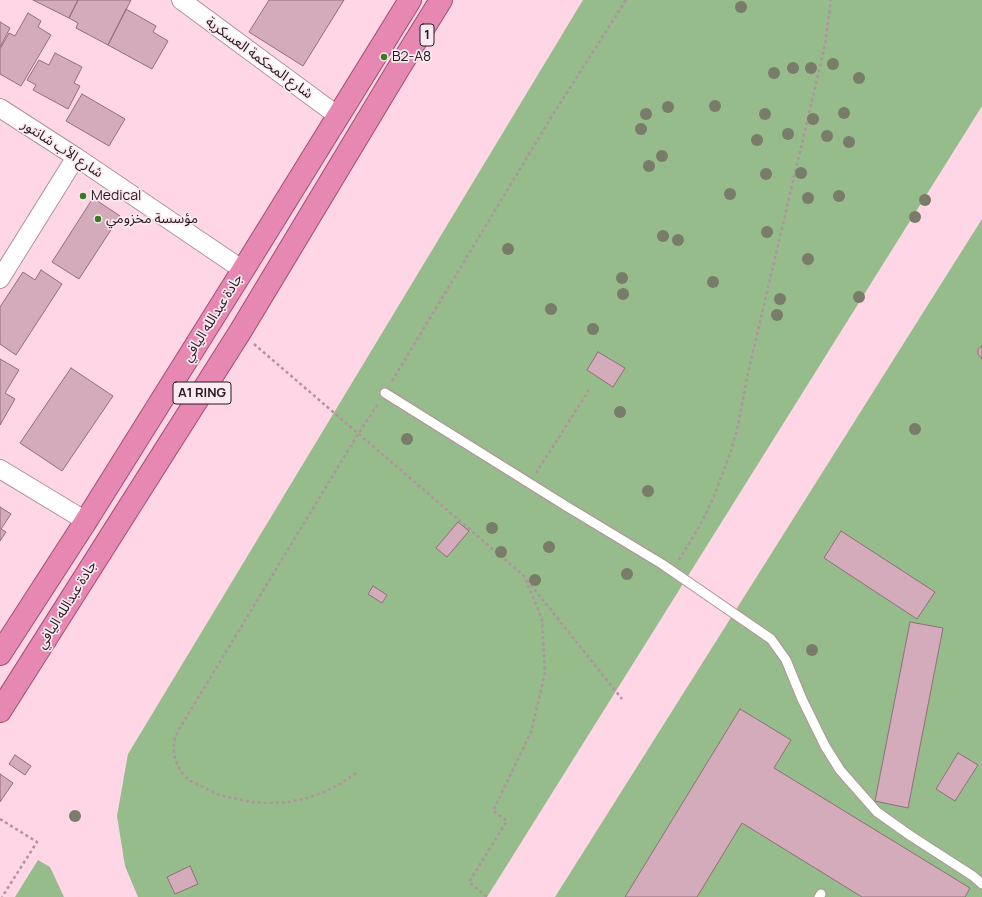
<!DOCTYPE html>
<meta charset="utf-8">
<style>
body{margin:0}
canvas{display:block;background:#fed6e5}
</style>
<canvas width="982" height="897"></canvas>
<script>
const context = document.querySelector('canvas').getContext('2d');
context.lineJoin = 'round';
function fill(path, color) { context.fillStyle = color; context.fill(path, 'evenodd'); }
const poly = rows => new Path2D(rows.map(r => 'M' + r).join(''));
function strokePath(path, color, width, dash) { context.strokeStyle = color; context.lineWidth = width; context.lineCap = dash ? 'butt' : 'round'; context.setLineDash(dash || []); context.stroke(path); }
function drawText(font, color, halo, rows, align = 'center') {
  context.font = font + ' Manrope,"Noto Sans Arabic",sans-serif'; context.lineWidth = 3.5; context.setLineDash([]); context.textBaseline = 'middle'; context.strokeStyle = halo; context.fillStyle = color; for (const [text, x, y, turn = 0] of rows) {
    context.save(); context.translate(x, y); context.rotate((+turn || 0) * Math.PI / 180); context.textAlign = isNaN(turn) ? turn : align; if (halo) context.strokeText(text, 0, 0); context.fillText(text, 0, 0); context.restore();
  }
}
const green = poly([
 [583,0,982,0,982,106,487,897,138,897,125,866,117,816,128,754],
 [982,219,982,897,555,897],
 [38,860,50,867,64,897,15,897]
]);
const building = poly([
 [33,0,78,0,69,18,33,0],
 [78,0,131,0,108,45,76,28,78,23,69,18,78,0],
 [269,0,344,0,303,66,249,32,269,0],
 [126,9,156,26,153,32,168,41,152,69,108,45,126,9],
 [28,13,41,21,38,27,51,35,21,86,0,74,0,49,9,33,15,36,28,13],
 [0,22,10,28,0,47,0,22],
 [55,53,82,67,74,83,80,86,68,109,33,90,36,85,27,80,39,60,49,65,55,53],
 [82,94,125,119,109,146,66,121,82,94],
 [93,198,120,216,79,279,52,262,93,198],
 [41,270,62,284,16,355,0,344,0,307,23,272,35,280,41,270],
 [982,346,982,359,978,354,978,349,982,346],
 [598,352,625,368,613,387,587,370,598,352],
 [0,359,19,370,5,393,15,399,0,425,0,359],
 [71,368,113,396,62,471,20,443,71,368],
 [0,507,11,514,1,529,6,532,0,541,0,507],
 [458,522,469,531,447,557,436,548,458,522],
 [841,531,935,592,917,619,824,558,841,531],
 [373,586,387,595,382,603,368,594,373,586],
 [910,622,943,628,908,808,875,801,910,622],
 [740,709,791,740,774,768,970,888,965,897,862,897,742,823,697,897,625,897,740,709],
 [958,753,978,765,955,801,936,789,958,753],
 [15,755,31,766,25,775,9,764,15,755],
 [0,774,13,783,0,802,0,774],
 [190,866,198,884,175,894,167,877,190,866]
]);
const path = poly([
 [254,344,524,576,542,619,545,673,531,732,493,811,507,821,469,882,487,897],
 [392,381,552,116,626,0],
 [536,473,589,390],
 [679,560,700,525,712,501,731,451,738,426,748,373,825,45,831,0],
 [527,580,622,699],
 [356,773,340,784,324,792,307,798,289,802,270,803,252,802,219,795,189,780,182,773,177,764,174,755,174,746,175,738,178,731,358,434,378,404],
 [0,819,37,842,2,897]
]);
const service = poly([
 [385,393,566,506,662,564,771,639,786,660,802,699,825,746,840,770,877,812,911,836,973,876,982,884],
 [819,897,821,894]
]);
const minor = poly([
 [181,0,338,116],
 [0,108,76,157,243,270],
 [0,279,76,157],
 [0,469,86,521]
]);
const trunk = poly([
 [0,654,86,521,243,270,410,0],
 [0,711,240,332,397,71,441,0]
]);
const trees = [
 [741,7],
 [833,64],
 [793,68],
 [811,68],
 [774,73],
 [859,78],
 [715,106],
 [668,107],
 [844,113],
 [646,114],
 [765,114],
 [813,119],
 [641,129],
 [788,134],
 [827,136],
 [757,140],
 [849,142],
 [662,156],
 [649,166],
 [801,173],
 [766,174],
 [730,194],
 [839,196],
 [808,198],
 [925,200],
 [915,217],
 [767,232],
 [663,236],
 [678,240],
 [508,249],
 [808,259],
 [622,278],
 [713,282],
 [623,294],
 [859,297],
 [780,299],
 [551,309],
 [777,315],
 [593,329],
 [620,412],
 [915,429],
 [407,439],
 [648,491],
 [492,528],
 [549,547],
 [501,552],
 [627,574],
 [535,580],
 [812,650],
 [75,816]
];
const markers = [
 [384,57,4,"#377d20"],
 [83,196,4,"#377d20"],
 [98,219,4,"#377d20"]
];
const shields = [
 [427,35,14],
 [202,393,58]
];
const shieldNames = [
 ["1",427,35],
 ["A1 RING",202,393]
];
const poiNames = [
 ["B2-A8",392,57],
 ["Medical",91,196],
 ["مؤسسة مخزومي",106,219]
];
const streetNames = [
 ["شارع المحكمة العسكرية",259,58,36],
 ["شارع الأب شانتور",62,149,33],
 ["جادة عبدالله اليافي",213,318,-58],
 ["جادة عبدالله اليافي",67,605,-58]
];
fill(green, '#95bc8a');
fill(building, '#d3abba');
strokePath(building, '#926e7c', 1);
strokePath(service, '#b58f9d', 11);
strokePath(minor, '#b58f9d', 20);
strokePath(trunk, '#a04e72', 24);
strokePath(path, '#b1929e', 2.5, [3, 3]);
strokePath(service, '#fff', 9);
strokePath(minor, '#fff', 18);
strokePath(trunk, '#e788b3', 22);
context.fillStyle = '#797c68';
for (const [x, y] of trees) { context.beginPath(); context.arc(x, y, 6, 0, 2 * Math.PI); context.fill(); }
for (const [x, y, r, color] of markers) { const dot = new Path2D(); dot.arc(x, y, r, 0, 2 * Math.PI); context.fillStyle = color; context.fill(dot); strokePath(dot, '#fbeaf1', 1.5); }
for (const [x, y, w] of shields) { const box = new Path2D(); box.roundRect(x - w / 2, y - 11, w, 22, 3); context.fillStyle = '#fbeaf1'; context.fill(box); strokePath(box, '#27191e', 1); }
drawText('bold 13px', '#27191e', null, shieldNames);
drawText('14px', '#27191e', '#fbeaf1', poiNames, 'left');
drawText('14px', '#27191e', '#fbeaf1', streetNames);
</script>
